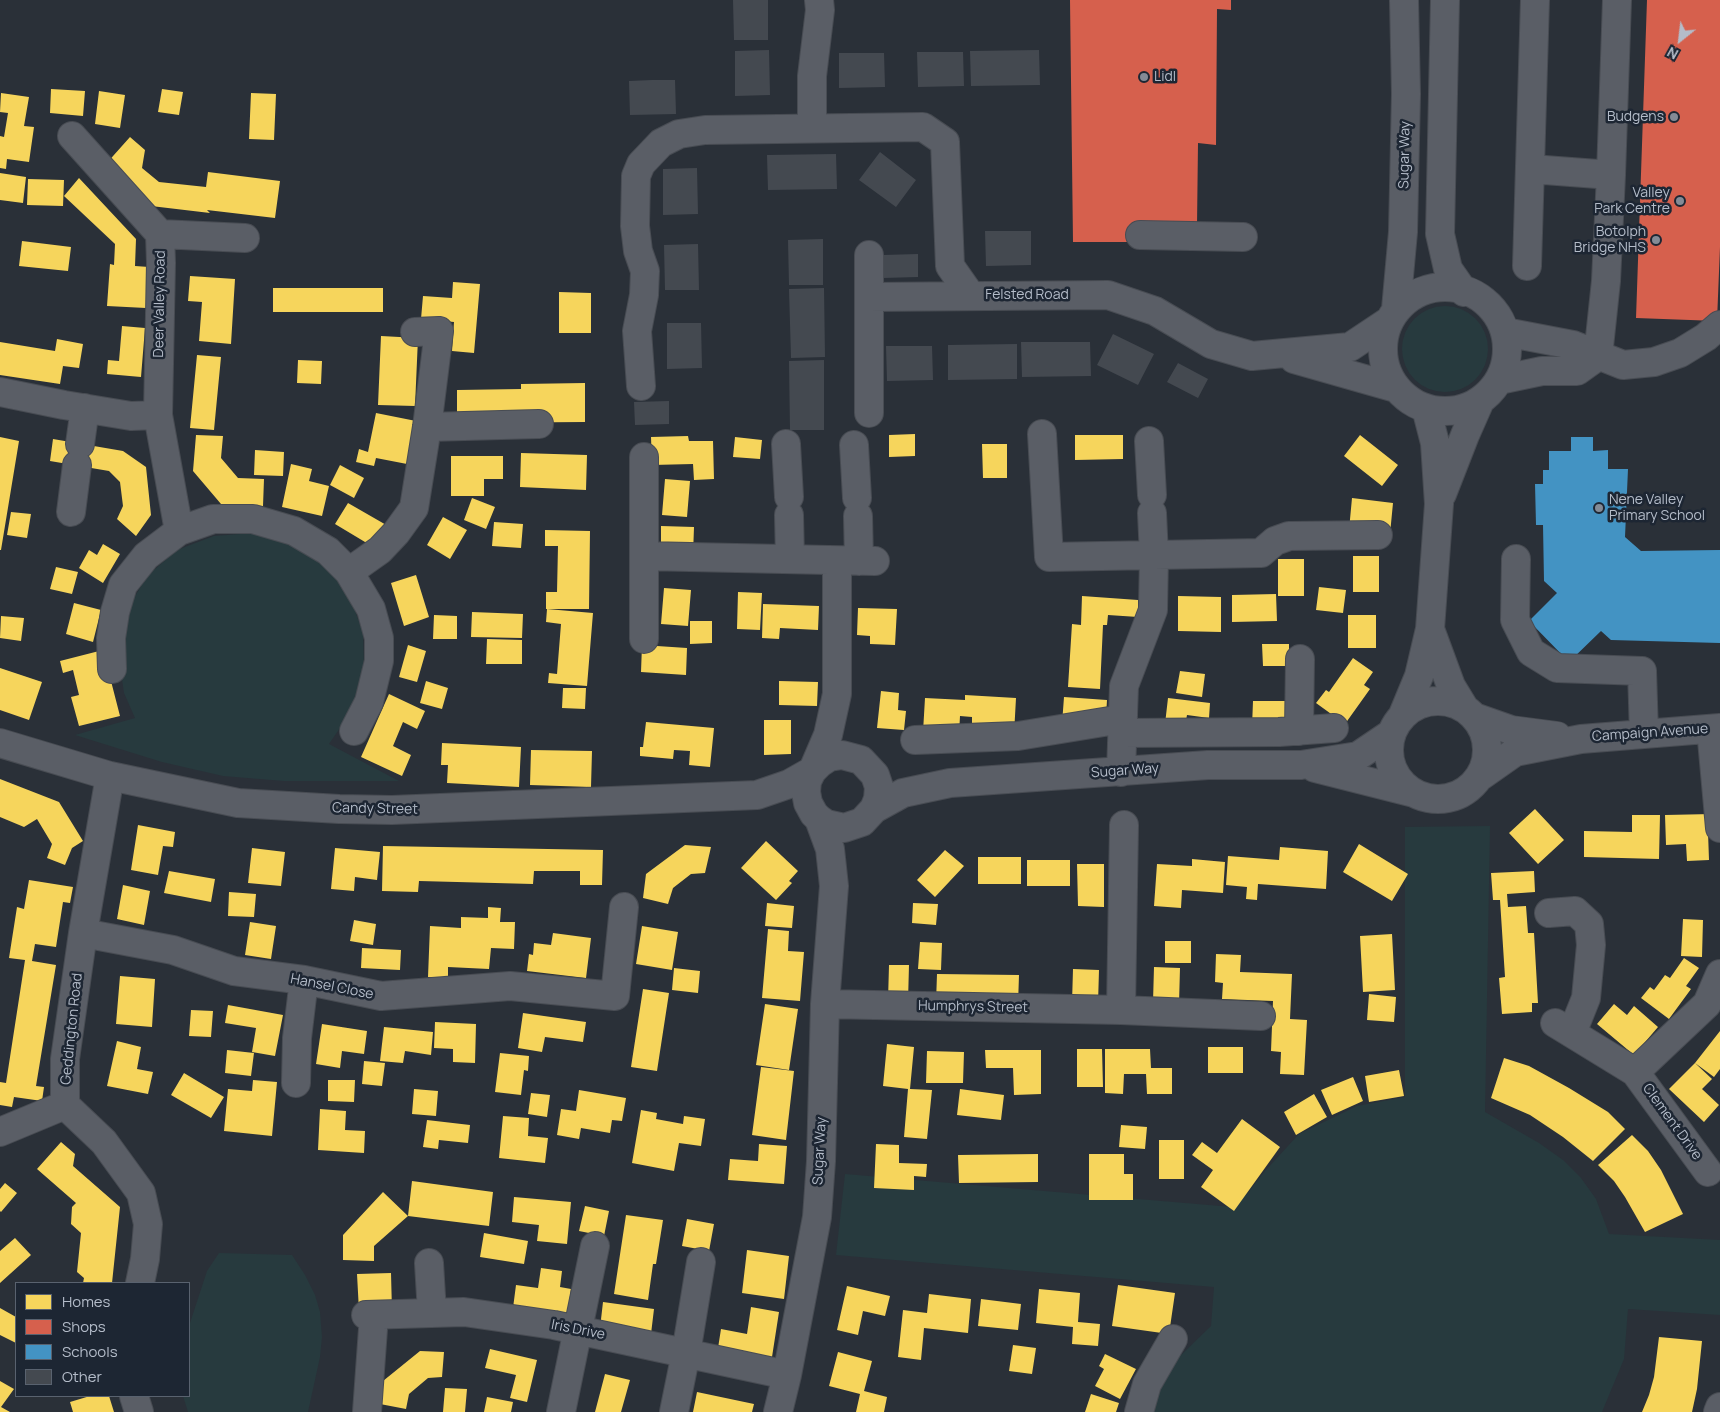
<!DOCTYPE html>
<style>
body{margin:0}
#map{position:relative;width:1720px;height:1412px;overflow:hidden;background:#2a3038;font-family:Manrope,sans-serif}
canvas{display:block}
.legend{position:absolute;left:15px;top:1282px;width:175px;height:115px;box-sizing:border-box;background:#1d2633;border:1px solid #59626f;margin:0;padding:6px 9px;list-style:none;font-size:15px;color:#b4bcc9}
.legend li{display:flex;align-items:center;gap:10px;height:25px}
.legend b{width:25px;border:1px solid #59626f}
.north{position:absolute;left:1655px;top:15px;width:50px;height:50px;-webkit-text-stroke:4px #1d2633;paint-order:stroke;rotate:209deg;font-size:14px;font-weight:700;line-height:20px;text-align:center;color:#b4bcc9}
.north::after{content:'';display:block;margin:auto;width:18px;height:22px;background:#b4bcc9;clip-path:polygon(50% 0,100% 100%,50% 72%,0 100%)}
</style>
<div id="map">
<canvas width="1720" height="1412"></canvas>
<ul class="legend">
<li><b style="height:14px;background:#f6d55c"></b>Homes</li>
<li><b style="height:14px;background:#d6604d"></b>Shops</li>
<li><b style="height:14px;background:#4393c3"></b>Schools</li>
<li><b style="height:14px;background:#444950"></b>Other</li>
</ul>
<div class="north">N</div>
</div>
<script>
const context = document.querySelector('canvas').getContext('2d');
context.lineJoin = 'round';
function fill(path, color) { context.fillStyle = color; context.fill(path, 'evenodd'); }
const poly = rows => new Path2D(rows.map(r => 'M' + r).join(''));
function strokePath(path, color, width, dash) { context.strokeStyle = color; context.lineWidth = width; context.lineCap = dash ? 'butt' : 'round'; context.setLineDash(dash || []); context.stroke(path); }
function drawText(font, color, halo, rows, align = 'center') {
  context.font = font + ' Manrope,sans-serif'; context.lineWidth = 5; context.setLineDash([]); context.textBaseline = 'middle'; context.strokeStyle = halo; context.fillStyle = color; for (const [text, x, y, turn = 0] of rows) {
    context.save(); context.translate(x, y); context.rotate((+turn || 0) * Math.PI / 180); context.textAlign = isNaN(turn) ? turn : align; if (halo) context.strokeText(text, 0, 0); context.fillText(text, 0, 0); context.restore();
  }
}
const green = poly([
 '1402 349a43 43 0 1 1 86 0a43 43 0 1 1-86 0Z',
 [253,533,291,543,324,565,349,595,363,632,364,671,353,709,329,744,399,781,284,781,223,776,162,762,75,735,135,718,124,693,118,651,127,610,147,576,177,550,214,536],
 [1490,826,1485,1112,1539,1143,1563,1160,1581,1178,1596,1199,1609,1234,1720,1240,1720,1315,1628,1309,1624,1359,1602,1412,1151,1412,1152,1399,1176,1360,1211,1326,1214,1287,836,1255,845,1174,1232,1207,1247,1194,1265,1171,1299,1134,1357,1106,1405,1097,1405,827],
 [219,1253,292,1255,305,1275,315,1295,320,1312,322,1337,320,1357,308,1412,188,1412,183,1396,189,1396,189,1326,207,1271]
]);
const homes = poly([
 [51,89,85,91,83,116,50,113],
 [162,89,183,92,179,115,158,112],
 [99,91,125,95,120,128,95,124],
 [1,93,29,97,24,126,34,127,29,162,7,159,6,169,0,168,0,136,4,137,8,113,0,112],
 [251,93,276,94,274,140,249,139],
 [130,137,145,150,142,168,159,182,206,187,208,172,280,181,275,218,207,210,210,213,151,206,105,165],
 [0,173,26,177,23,203,0,200],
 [79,178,136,239,135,266,149,267,146,308,107,306,110,264,114,265,115,244,64,196],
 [28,179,64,180,63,206,27,205],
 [22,241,71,247,68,271,19,266],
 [190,276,235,279,231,344,199,341,202,302,188,301],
 [453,282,480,284,474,353,452,351,454,322,421,319,423,296,452,298],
 [273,288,383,288,383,312,273,312],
 [559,292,591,293,591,333,559,333],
 [122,326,145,328,141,377,107,374,108,360,119,361],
 [381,336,418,338,415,406,378,405],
 [57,339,83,344,79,368,63,366,60,384,0,375,0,342,55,351],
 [197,355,221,357,214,430,190,428],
 [298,360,322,361,321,384,297,383],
 [585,383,585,422,457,423,457,390,521,389,521,384],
 [376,413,416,421,407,464,376,458,374,466,356,462,359,449,368,452],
 [915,434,915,456,889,457,889,435],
 [196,435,223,436,221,458,238,478,264,479,263,506,221,504,193,471],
 [1075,435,1123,435,1123,459,1075,460],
 [1360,435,1398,465,1382,486,1344,456],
 [688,436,689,441,713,441,714,479,694,480,693,464,652,465,651,437],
 [0,437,19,441,1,550,0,550],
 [735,437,762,440,760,459,733,457],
 [53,439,123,451,146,467,151,515,136,536,117,519,123,506,120,482,109,471,50,461],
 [982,444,1007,444,1007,478,983,478],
 [255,450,284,452,283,476,254,475],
 [521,453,587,455,586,490,520,487],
 [451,456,503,456,503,479,484,479,484,496,451,496],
 [291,464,312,469,309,481,329,486,322,516,282,507],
 [340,465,364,478,354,498,330,485],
 [665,479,690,481,687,517,662,515],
 [472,498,495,507,486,529,464,520],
 [1352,498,1393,503,1390,534,1349,530],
 [348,503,388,526,375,548,335,524],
 [11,512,31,514,27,538,7,535],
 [443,517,467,530,450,559,427,545],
 [494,522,523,524,521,548,492,546],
 [661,526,694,527,693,555,661,554],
 [545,530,590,531,589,609,546,609,546,592,557,592,558,546,545,546],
 [103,544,120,554,103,583,79,568,89,550,97,555],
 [1353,556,1379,556,1379,592,1353,592],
 [1278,559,1304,559,1304,596,1278,596],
 [56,567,78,572,72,594,50,589],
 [416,575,429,617,404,626,391,583],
 [1319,587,1346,590,1343,613,1316,610],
 [664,588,691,590,688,626,661,624],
 [738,592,762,593,760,630,737,629],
 [1276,594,1277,621,1232,622,1232,595],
 [1082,596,1138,600,1138,617,1108,615,1107,625,1103,625,1100,689,1068,687,1072,624,1081,625],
 [1178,596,1221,597,1221,632,1178,631],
 [74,603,101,610,93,642,66,634],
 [763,604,819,606,818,630,780,628,779,639,762,638],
 [858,608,897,609,895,645,870,644,870,636,857,635],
 [547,609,593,613,587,686,548,683,549,673,557,674,561,624,546,622],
 [472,612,523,614,522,638,471,637],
 [434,615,457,616,457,639,433,639],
 [1348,615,1376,615,1376,648,1348,648],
 [1,616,24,618,21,641,0,638],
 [690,621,712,621,712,643,690,644],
 [487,639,522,640,522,664,486,664],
 [1262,644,1289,644,1289,666,1263,666],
 [408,645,426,651,417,682,399,677],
 [642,645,687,648,686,675,641,672],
 [103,650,120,716,79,726,71,697,79,695,73,670,63,673,60,661],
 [1353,658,1373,672,1364,685,1370,689,1345,724,1316,703,1326,690,1329,692],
 [0,668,42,682,29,720,0,710],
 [1180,671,1205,674,1202,697,1176,693],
 [426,681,448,688,442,709,420,703],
 [779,681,818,682,817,706,779,705],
 [563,688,586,688,585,709,562,708],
 [881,691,899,693,898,710,906,711,904,730,877,728],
 [389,694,425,711,417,729,403,722,393,746,411,755,402,776,361,757],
 [965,695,1016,698,1014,734,972,732,972,717,960,716,959,734,923,732,925,698,965,700],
 [1064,697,1107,700,1106,717,1062,724],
 [1168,698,1210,703,1209,718,1187,715,1185,726,1165,724],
 [1253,701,1297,701,1296,728,1252,727],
 [764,720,791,720,791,754,764,755],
 [646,722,714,728,710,767,689,765,690,751,674,750,673,759,640,756,640,747,643,747],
 [442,743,521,747,519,787,447,783,448,765,441,765],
 [531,750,592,751,591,787,530,785],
 [0,779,59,802,83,841,72,848,65,865,47,858,52,844,37,819,24,827,0,817],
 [1535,809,1564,840,1538,864,1509,833],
 [1712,814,1708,832,1709,860,1687,861,1686,844,1666,845,1665,815],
 [1632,815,1660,815,1659,859,1584,857,1584,831,1632,832],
 [138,825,175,832,173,847,163,846,158,875,131,870],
 [766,841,798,871,789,881,792,883,776,900,741,868],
 [1359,844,1408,874,1392,901,1343,872],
 [685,845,711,847,705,873,691,874,673,888,668,904,643,898,646,874],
 [383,846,603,850,602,885,580,885,580,871,534,871,533,884,419,881,418,892,382,891],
 [1280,847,1328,851,1326,889,1258,884,1257,900,1246,899,1247,887,1226,885,1228,856,1279,860],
 [252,848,285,852,281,886,248,883],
 [335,848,380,852,377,880,355,877,354,891,331,889],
 [945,850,964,866,935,897,917,880],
 [978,857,1021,857,1021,884,978,884],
 [1192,859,1225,862,1223,893,1182,890,1181,908,1154,906,1157,864,1192,866],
 [1027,860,1070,860,1070,886,1027,886],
 [1077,864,1104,864,1104,907,1078,906],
 [169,871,215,879,211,902,164,893],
 [1534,871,1535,892,1507,894,1508,907,1526,906,1528,933,1534,933,1538,1003,1532,1003,1532,1012,1502,1014,1499,978,1505,977,1500,900,1493,900,1491,873],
 [29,880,73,887,70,903,63,902,56,947,35,944,32,961,56,965,36,1086,44,1087,42,1101,14,1097,12,1107,0,1105,0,1082,6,1083,25,960,9,958,17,907,24,909],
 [123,885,150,891,144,925,117,919],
 [229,892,256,894,254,917,228,916],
 [767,903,794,906,792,928,765,926],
 [913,903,938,904,936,925,912,923],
 [488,907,501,908,500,922,515,922,514,949,491,948,489,969,448,967,448,978,428,977,430,926,461,928,461,917,488,918],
 [1683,919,1703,920,1702,957,1681,956],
 [354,920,376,924,373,945,350,941],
 [250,922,276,926,271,959,245,955],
 [642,926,678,932,672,970,636,964],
 [768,929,789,931,788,951,804,952,800,1001,762,998],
 [553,933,591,938,586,978,527,971,529,954,533,955,534,943,551,945],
 [1392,934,1395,990,1363,992,1360,936],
 [1165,941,1191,941,1191,963,1165,963],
 [920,942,942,943,941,970,918,969],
 [362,948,401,950,400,970,361,968],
 [1216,954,1241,955,1240,972,1292,974,1290,1019,1307,1020,1304,1075,1280,1074,1281,1052,1271,1051,1273,1001,1222,999,1223,983,1215,982],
 [1684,958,1699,968,1686,986,1691,989,1669,1019,1641,998,1650,987,1654,990,1665,975,1670,978],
 [889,965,909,965,908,1002,888,1001],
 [1154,967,1180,968,1179,1004,1153,1002],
 [674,968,700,971,698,993,672,990],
 [1073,969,1099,970,1098,1004,1072,1003],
 [937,974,1019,975,1018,1005,936,1003],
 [120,976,155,979,152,1027,116,1024],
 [643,989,669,993,657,1071,631,1067],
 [1369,994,1396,997,1394,1022,1367,1020],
 [765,1004,798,1009,789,1070,756,1065],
 [1614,1004,1627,1015,1634,1006,1658,1027,1634,1055,1597,1024],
 [228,1005,283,1015,275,1056,252,1052,256,1028,225,1023],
 [191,1010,213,1011,211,1037,189,1036],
 [523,1013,586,1022,583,1042,545,1037,542,1052,518,1048],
 [435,1022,476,1024,475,1063,453,1062,453,1049,434,1048],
 [322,1024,367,1031,364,1054,342,1051,340,1068,316,1064],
 [384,1027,433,1032,431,1055,405,1051,403,1063,380,1061],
 [1720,1031,1720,1069,1714,1077,1695,1063],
 [117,1041,141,1047,137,1069,153,1072,148,1094,107,1086],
 [887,1044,914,1047,910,1089,932,1090,927,1139,904,1137,908,1089,883,1086],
 [1208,1047,1243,1047,1243,1073,1208,1073],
 [1077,1049,1102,1049,1103,1087,1077,1087],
 [1105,1049,1150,1049,1151,1068,1172,1068,1172,1094,1147,1094,1146,1074,1124,1074,1123,1094,1105,1093],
 [227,1050,254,1053,251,1076,225,1073],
 [985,1050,1041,1050,1041,1094,1014,1095,1013,1068,986,1068],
 [927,1051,964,1052,963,1083,926,1083],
 [500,1053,529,1056,528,1071,524,1070,521,1095,495,1092],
 [1504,1058,1529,1066,1569,1088,1608,1112,1625,1129,1593,1161,1563,1137,1530,1115,1491,1098],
 [364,1061,385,1063,382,1086,362,1084],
 [1695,1063,1712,1079,1702,1089,1719,1105,1704,1122,1669,1089],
 [761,1067,794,1071,786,1140,752,1135],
 [1399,1070,1404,1096,1369,1102,1365,1076],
 [184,1073,224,1097,211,1118,171,1095],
 [1353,1077,1363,1101,1332,1115,1321,1090],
 [253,1080,277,1082,272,1136,224,1131,228,1089,252,1091],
 [328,1080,355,1080,354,1102,328,1101],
 [414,1089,438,1091,436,1116,412,1114],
 [960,1089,1004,1095,1001,1120,957,1115],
 [579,1090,626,1098,622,1121,612,1120,610,1133,581,1128,579,1139,557,1135,561,1109,576,1111],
 [531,1093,550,1095,547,1117,528,1114],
 [1314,1094,1327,1117,1296,1135,1284,1112],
 [320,1109,346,1111,345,1130,365,1131,364,1153,318,1150],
 [641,1110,657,1113,656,1119,683,1124,684,1116,705,1119,701,1146,679,1143,674,1171,632,1163],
 [503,1116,529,1118,528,1136,548,1138,545,1163,499,1158],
 [1242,1119,1280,1147,1234,1211,1201,1187,1213,1170,1192,1155,1202,1142,1217,1153],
 [427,1120,470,1125,468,1143,439,1140,438,1149,423,1147],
 [1121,1125,1147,1127,1145,1149,1119,1147],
 [1632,1135,1648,1151,1661,1170,1683,1214,1645,1232,1625,1197,1614,1181,1598,1165],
 [1159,1140,1184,1140,1184,1179,1159,1179],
 [61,1142,75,1154,73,1166,120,1207,112,1283,83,1283,84,1278,77,1272,81,1233,71,1224,72,1207,76,1203,37,1169],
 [759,1144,787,1146,784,1184,728,1180,730,1159,758,1161],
 [876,1144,899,1145,899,1163,927,1164,926,1177,914,1176,914,1190,874,1188],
 [1038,1154,1038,1182,959,1183,958,1155],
 [1089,1154,1124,1154,1124,1174,1133,1174,1133,1200,1089,1200],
 [412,1181,493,1192,489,1226,408,1216],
 [5,1183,17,1193,1,1212,0,1211,0,1189],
 [383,1192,408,1216,374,1246,374,1261,343,1260,343,1235],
 [514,1197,571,1202,567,1244,537,1241,539,1225,512,1222],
 [585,1206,609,1211,604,1236,579,1231],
 [626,1215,663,1220,656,1264,653,1264,648,1300,614,1294],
 [687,1219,714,1224,709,1251,682,1246],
 [484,1233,528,1241,524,1264,480,1257],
 [15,1238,31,1255,0,1283,0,1251],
 [747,1250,789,1256,784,1299,742,1293],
 [541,1268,562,1271,560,1287,571,1289,567,1316,513,1308,516,1285,538,1288],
 [391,1273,392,1311,359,1311,357,1274],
 [1118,1285,1175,1293,1169,1334,1112,1326],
 [847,1286,890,1296,885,1316,863,1311,858,1335,837,1330],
 [1039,1289,1080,1293,1078,1322,1100,1324,1098,1346,1072,1344,1073,1327,1036,1323],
 [929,1294,971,1299,968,1333,924,1328,921,1360,898,1357,903,1310,927,1313],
 [981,1299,1021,1304,1018,1330,978,1326],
 [603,1302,654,1309,651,1334,600,1328],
 [751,1307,779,1312,772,1357,718,1348,721,1329,747,1334],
 [0,1308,16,1317,16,1343,0,1335],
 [1659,1337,1702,1341,1697,1389,1692,1412,1642,1412,1649,1395,1654,1377],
 [1013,1345,1036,1348,1032,1374,1009,1371],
 [490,1349,537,1360,527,1402,510,1398,516,1375,485,1368],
 [420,1351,444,1352,442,1377,428,1378,409,1394,406,1409,380,1404,383,1381],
 [838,1352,872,1361,864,1391,887,1397,884,1412,856,1412,860,1394,829,1386],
 [1105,1354,1136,1369,1120,1399,1095,1386,1104,1369,1099,1366],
 [605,1374,630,1380,621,1412,595,1412],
 [0,1381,14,1389,1,1407,10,1412,0,1412],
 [445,1388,467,1389,465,1412,443,1412],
 [697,1392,754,1404,752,1412,693,1412],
 [1091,1394,1119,1403,1116,1412,1085,1412],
 [90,1396,109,1396,114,1412,73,1412,70,1402],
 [487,1397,513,1402,511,1412,484,1412]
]);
const shops = poly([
 [1070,0,1231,0,1231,10,1217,9,1216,145,1198,143,1197,226,1131,242,1073,242],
 [1647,0,1720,0,1720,247,1717,321,1636,318]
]);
const schools = poly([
 [1571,437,1593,437,1593,451,1608,450,1608,469,1628,469,1625,537,1641,551,1720,550,1720,643,1611,640,1601,631,1569,662,1529,621,1557,593,1544,581,1543,525,1536,525,1535,484,1543,484,1543,470,1549,470,1549,451,1571,451]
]);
const building = poly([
 [733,0,768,0,768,40,734,40],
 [769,50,770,95,735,96,735,51],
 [1039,50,1040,85,971,86,970,51],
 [917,52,963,52,964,86,918,87],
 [839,53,884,53,885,87,839,88],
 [652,80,675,80,676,114,630,115,629,81],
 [880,152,916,180,896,207,859,180],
 [836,154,837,189,768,190,767,155],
 [697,168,698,214,663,215,663,169],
 [985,231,1031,231,1031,265,986,266],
 [823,239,823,285,789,285,788,240],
 [698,244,699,290,665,290,664,245],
 [918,254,918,277,883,278,883,255],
 [824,288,825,357,791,358,789,289],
 [667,323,701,323,702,368,667,369],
 [1113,334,1154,354,1138,385,1097,365],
 [1021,342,1090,342,1091,376,1022,377],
 [1017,344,1017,379,948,380,948,345],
 [886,346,932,346,933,380,887,381],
 [824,360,824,430,790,430,789,361],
 [1178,363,1208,379,1198,398,1167,382],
 [669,401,669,424,635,425,634,402]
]);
const minor = poly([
 [1445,0,1440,234,1448,269,1464,292],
 [812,127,812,76,820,10,819,0],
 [72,136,160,234,161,263,158,415,179,531],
 [1531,169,1611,175],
 [160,234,245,238],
 [1140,235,1243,237],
 [869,255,869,297],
 [1527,266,1535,0],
 '1383 349a62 62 0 1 1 124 0a62 62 0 1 1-124 0Z',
 [1396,309,1403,232,1406,94,1404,0],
 [1505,332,1573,345,1623,365,1654,362,1680,353,1706,337,1720,325],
 [1294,359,1396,388],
 [1499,380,1542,371,1577,371,1598,356,1606,281,1611,175,1617,0],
 [641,386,637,331,644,295,645,271,638,251,635,226,636,176,641,164,661,143,679,134,705,130,923,127,945,142,950,266,971,296],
 [0,392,64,405,131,416,158,415],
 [869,413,869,297,1108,295,1155,311,1211,344,1252,356,1350,347,1389,321],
 [427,427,539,424],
 [1042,434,1049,557,1261,553,1275,541,1289,536,1378,535],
 [1149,441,1152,495],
 [80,444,85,408],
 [786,444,789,497],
 [854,445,857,498],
 [644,457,644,639],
 [1442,494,1465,435,1480,401],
 [71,512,77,465],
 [789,515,790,559],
 [858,516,859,561],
 [644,556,875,561],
 [1516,559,1515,620,1531,652,1557,668,1642,671,1644,734],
 [349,572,380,550,396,533,414,508,427,427,439,331,415,332],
 [1430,629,1451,686,1465,709],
 [112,669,111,638,115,612,123,585,146,556,179,531,213,519,253,519,294,531,328,551,349,572,371,609,379,638,379,661,369,702,354,731],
 '1389 750a49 49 0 1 1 98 0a49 49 0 1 1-98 0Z',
 [1402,717,1419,676,1430,629,1439,504,1435,443,1426,408],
 [1474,717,1511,730,1557,736],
 [1711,729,1720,828],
 [1299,731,1300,659],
 [1122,733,1279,732,1334,728],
 [915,740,1018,736,1122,719],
 [0,743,110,776,238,803,339,809,392,810,757,795,789,784,812,771],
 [1315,768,1414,793],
 [813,770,828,735,837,694,837,561],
 [1121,772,1124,686,1153,610,1154,556,1152,513],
 [110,776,83,933,65,1059,65,1105,104,1142,141,1193,148,1224,145,1259,140,1283],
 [1478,778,1515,752,1581,739,1720,728],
 [874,809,903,793,950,783,1208,765,1301,765,1358,756,1392,733],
 [1549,913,1575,911,1589,924,1591,945,1586,998,1572,1033],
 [83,933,173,950,234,971,304,980,381,996,510,986,615,996,624,907],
 [825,1004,1121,1010,1261,1016],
 [1121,1010,1124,825],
 [1555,1023,1635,1072,1708,1172],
 [1635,1072,1707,1004,1720,974],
 [296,1083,297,1038,304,980],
 [0,1132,65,1105],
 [429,1263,432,1313],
 [366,1315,464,1312,554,1325,787,1375],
 [134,1396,139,1412],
 [367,1412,374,1315],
 [561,1412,595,1246],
 [674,1412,686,1353,701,1262],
 [778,1412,787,1375,817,1217,821,1161,825,1004,834,886,830,849,819,819,814,814,808,803,806,792,807,781,812,771,820,763,829,757,842,755,861,760,875,775,879,787,878,799,874,809,862,822,844,828,826,824,819,819],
 [1139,1412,1147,1384,1173,1339],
 [1718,1412,1720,1407]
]);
const markers = [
 [1144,77,5,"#848b96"],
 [1674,117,5,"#848b96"],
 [1680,201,5,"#848b96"],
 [1656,240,5,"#848b96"],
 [1599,508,5,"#848b96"]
];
const poiNames = [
 ["Lidl",1154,77,"left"],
 ["Budgens",1664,117],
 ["Valley",1670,193],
 ["Park Centre",1670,209],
 ["Botolph",1646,232],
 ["Bridge NHS",1646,248],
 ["Nene Valley",1609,500,"left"],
 ["Primary School",1609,516,"left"]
];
const streetNames = [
 ["Sugar Way",1405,155,-89],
 ["Felsted Road",1027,295],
 ["Deer Valley Road",160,304,-89],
 ["Campaign Avenue",1650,733,-4],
 ["Sugar Way",1125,771,-4],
 ["Candy Street",375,809,1],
 ["Hansel Close",332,987,11],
 ["Humphrys Street",973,1007,1],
 ["Geddington Road",72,1029,-84],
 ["Clement Drive",1672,1122,54],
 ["Sugar Way",820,1151,-87],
 ["Iris Drive",578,1330,11]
];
fill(green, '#273a3e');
fill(homes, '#f6d55c');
fill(shops, '#d6604d');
fill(schools, '#4393c3');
fill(building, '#444950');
strokePath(minor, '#484c53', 30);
strokePath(minor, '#5a5e66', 28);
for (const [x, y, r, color] of markers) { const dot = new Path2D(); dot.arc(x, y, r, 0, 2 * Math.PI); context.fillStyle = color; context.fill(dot); strokePath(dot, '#1d2633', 2); }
drawText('14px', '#b4bcc9', '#1d2633', poiNames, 'right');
drawText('14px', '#b4bcc9', '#1d2633', streetNames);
</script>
